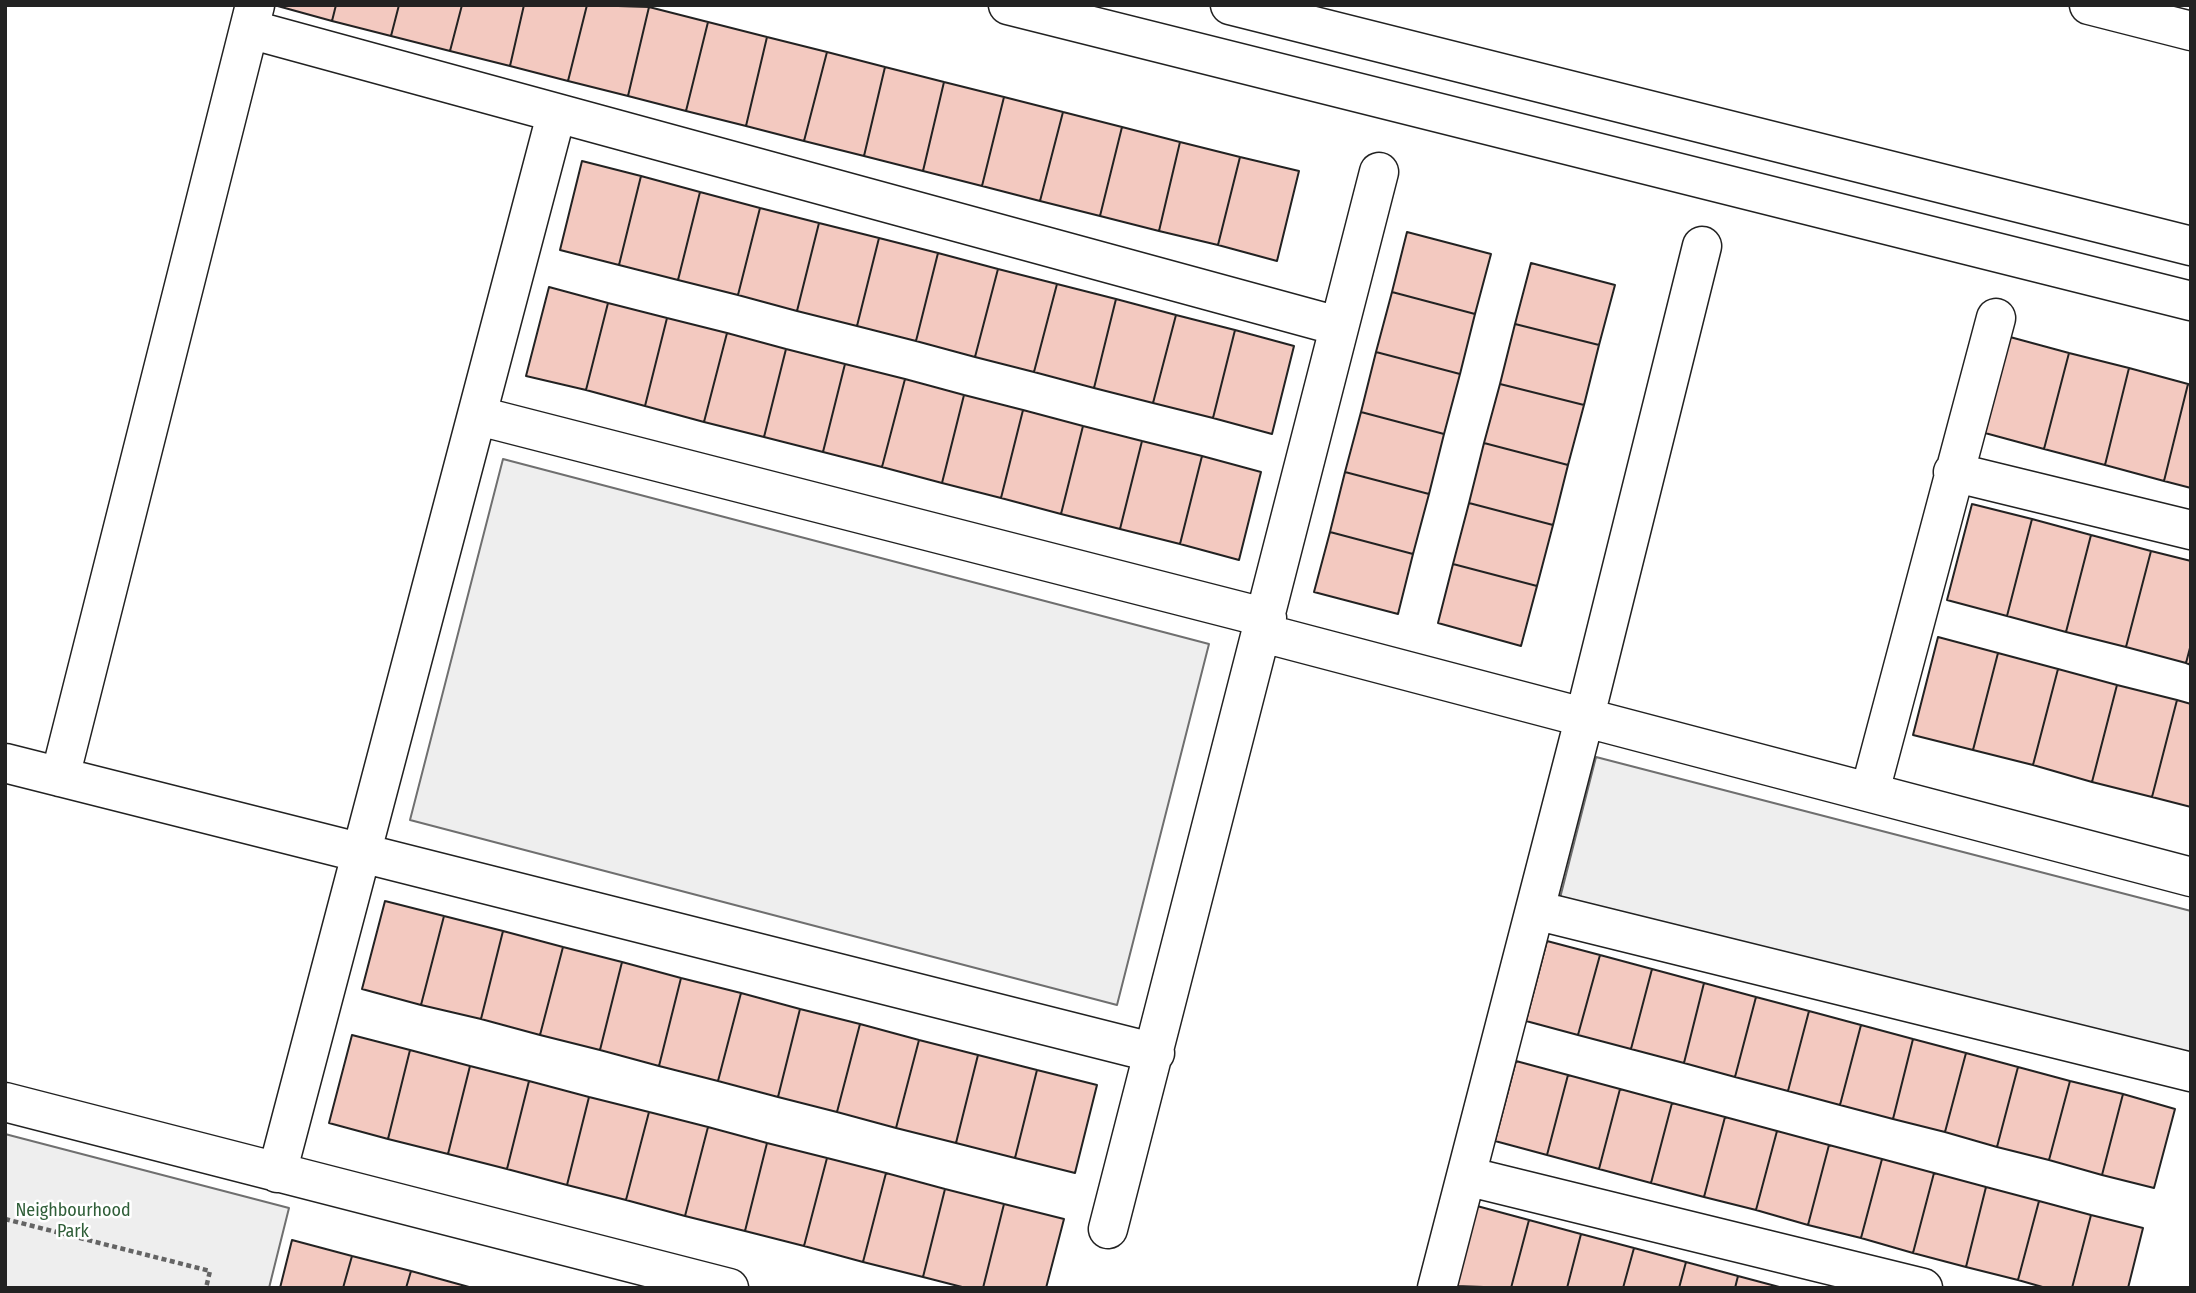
<!DOCTYPE html>
<style>
body{margin:0}
#map{position:relative;width:2196px;height:1293px;overflow:hidden;background:#fff;font-family:"Fira Sans Condensed",sans-serif}
canvas{display:block}
.frame{position:absolute;inset:0;border:7px solid #222;pointer-events:none}
</style>
<div id="map">
<canvas width="2196" height="1293"></canvas>
<div class="frame"></div>
</div>
<script>
const context = document.querySelector('canvas').getContext('2d');
context.lineJoin = 'round';
function fill(path, color) { context.fillStyle = color; context.fill(path, 'evenodd'); }
const poly = rows => new Path2D(rows.map(r => 'M' + r).join(''));
function strokePath(path, color, width, dash) { context.strokeStyle = color; context.lineWidth = width; context.lineCap = dash ? 'butt' : 'round'; context.setLineDash(dash || []); context.stroke(path); }
function drawText(font, color, halo, rows, align = 'center') {
  context.font = font + ' "Fira Sans Condensed",sans-serif'; context.lineWidth = 5; context.setLineDash([]); context.textBaseline = 'middle'; context.strokeStyle = halo; context.fillStyle = color; for (const [text, x, y, turn = 0] of rows) {
    context.save(); context.translate(x, y); context.rotate((+turn || 0) * Math.PI / 180); context.textAlign = isNaN(turn) ? turn : align; if (halo) context.strokeText(text, 0, 0); context.fillText(text, 0, 0); context.restore();
  }
}
const green = poly([
 [503,459,1209,644,1117,1005,410,820,503,459],
 [1596,757,2191,911,2191,1061,1560,898,1596,757],
 [5,1134,289,1208,269,1288,5,1288,5,1134]
]);
const building = poly([
 [274,5,336,5,332,21,274,5],
 [336,5,399,5,391,36,332,21,336,5],
 [399,5,462,5,450,51,391,36,399,5],
 [462,5,524,5,510,66,450,51,462,5],
 [524,5,587,5,568,81,510,66,524,5],
 [587,5,649,7,628,96,568,81,587,5],
 [649,7,708,22,686,111,628,96,649,7],
 [708,22,767,37,746,126,686,111,708,22],
 [767,37,827,52,804,141,746,126,767,37],
 [827,52,885,67,864,156,804,141,827,52],
 [885,67,944,82,923,171,864,156,885,67],
 [944,82,1004,97,982,186,923,171,944,82],
 [1004,97,1063,112,1040,201,982,186,1004,97],
 [1063,112,1122,127,1100,216,1040,201,1063,112],
 [1122,127,1180,142,1159,231,1100,216,1122,127],
 [1180,142,1240,157,1218,245,1159,231,1180,142],
 [1240,157,1299,171,1277,261,1218,245,1240,157],
 [582,161,641,176,619,265,560,250,582,161],
 [641,176,700,192,678,280,619,265,641,176],
 [700,192,760,208,738,295,678,280,700,192],
 [760,208,819,223,797,311,738,295,760,208],
 [819,223,879,238,857,326,797,311,819,223],
 [1407,232,1491,254,1475,314,1392,292,1407,232],
 [879,238,938,253,916,341,857,326,879,238],
 [938,253,998,269,975,357,916,341,938,253],
 [1531,263,1615,285,1599,345,1515,324,1531,263],
 [998,269,1057,284,1034,372,975,357,998,269],
 [1057,284,1116,299,1094,388,1034,372,1057,284],
 [549,287,608,303,586,390,526,376,549,287],
 [1392,292,1475,314,1460,374,1376,352,1392,292],
 [1116,299,1176,315,1153,403,1094,388,1116,299],
 [608,303,667,318,645,406,586,390,608,303],
 [1176,315,1235,330,1213,418,1153,403,1176,315],
 [667,318,727,333,704,422,645,406,667,318],
 [1515,324,1599,345,1584,405,1500,384,1515,324],
 [1235,330,1294,346,1272,434,1213,418,1235,330],
 [727,333,786,349,764,437,704,422,727,333],
 [2010,337,2069,353,2044,449,1985,433,2010,337],
 [786,349,845,364,823,452,764,437,786,349],
 [1376,352,1460,374,1444,434,1361,412,1376,352],
 [2069,353,2129,368,2105,465,2044,449,2069,353],
 [845,364,905,379,882,467,823,452,845,364],
 [2129,368,2188,384,2164,481,2105,465,2129,368],
 [905,379,964,395,942,483,882,467,905,379],
 [1500,384,1584,405,1568,465,1484,443,1500,384],
 [2188,384,2191,385,2191,488,2164,481,2188,384],
 [964,395,1023,410,1001,498,942,483,964,395],
 [1023,410,1083,426,1061,514,1001,498,1023,410],
 [1361,412,1444,434,1429,494,1345,472,1361,412],
 [1083,426,1142,441,1120,529,1061,514,1083,426],
 [1142,441,1202,456,1180,544,1120,529,1142,441],
 [1484,443,1568,465,1553,525,1469,503,1484,443],
 [1202,456,1261,472,1239,560,1180,544,1202,456],
 [1345,472,1429,494,1413,554,1330,532,1345,472],
 [1469,503,1553,525,1537,586,1453,564,1469,503],
 [1972,504,2032,519,2007,616,1947,600,1972,504],
 [2032,519,2091,535,2066,632,2007,616,2032,519],
 [1330,532,1413,554,1398,614,1314,592,1330,532],
 [2091,535,2151,551,2126,647,2066,632,2091,535],
 [2151,551,2191,561,2191,644,2186,663,2126,647,2151,551],
 [1453,564,1537,586,1521,646,1438,623,1453,564],
 [1938,637,1998,653,1973,750,1913,735,1938,637],
 [2191,644,2191,665,2186,663,2191,644],
 [1998,653,2058,669,2033,765,1973,750,1998,653],
 [2058,669,2117,685,2092,782,2033,765,2058,669],
 [2117,685,2177,700,2152,797,2092,782,2117,685],
 [2177,700,2191,704,2191,807,2152,797,2177,700],
 [385,901,444,916,421,1005,362,989,385,901],
 [444,916,503,931,481,1019,421,1005,444,916],
 [503,931,563,947,540,1035,481,1019,503,931],
 [1547,941,1600,955,1578,1035,1526,1021,1547,941],
 [563,947,622,962,600,1050,540,1035,563,947],
 [1600,955,1652,969,1631,1049,1578,1035,1600,955],
 [622,962,681,978,659,1066,600,1050,622,962],
 [1652,969,1704,983,1684,1063,1631,1049,1652,969],
 [681,978,741,993,718,1081,659,1066,681,978],
 [1704,983,1756,997,1735,1077,1684,1063,1704,983],
 [741,993,800,1009,778,1097,718,1081,741,993],
 [1756,997,1809,1011,1788,1091,1735,1077,1756,997],
 [800,1009,860,1024,837,1112,778,1097,800,1009],
 [1809,1011,1861,1025,1840,1105,1788,1091,1809,1011],
 [860,1024,919,1040,896,1128,837,1112,860,1024],
 [1861,1025,1913,1039,1893,1119,1840,1105,1861,1025],
 [352,1035,410,1050,388,1139,329,1123,352,1035],
 [1913,1039,1966,1053,1945,1132,1893,1119,1913,1039],
 [919,1040,978,1055,956,1143,896,1128,919,1040],
 [410,1050,470,1066,448,1154,388,1139,410,1050],
 [1966,1053,2018,1067,1997,1147,1945,1132,1966,1053],
 [978,1055,1037,1070,1015,1158,956,1143,978,1055],
 [1516,1061,1568,1075,1547,1155,1495,1141,1516,1061],
 [470,1066,529,1081,507,1169,448,1154,470,1066],
 [2018,1067,2070,1081,2049,1160,1997,1147,2018,1067],
 [1037,1070,1097,1085,1075,1173,1015,1158,1037,1070],
 [1568,1075,1620,1089,1599,1169,1547,1155,1568,1075],
 [529,1081,589,1097,567,1185,507,1169,529,1081],
 [2070,1081,2123,1094,2102,1175,2049,1160,2070,1081],
 [1620,1089,1672,1103,1651,1183,1599,1169,1620,1089],
 [2123,1094,2175,1109,2154,1188,2102,1175,2123,1094],
 [589,1097,649,1112,626,1200,567,1185,589,1097],
 [1672,1103,1725,1117,1704,1197,1651,1183,1672,1103],
 [649,1112,708,1127,685,1216,626,1200,649,1112],
 [1725,1117,1777,1131,1756,1210,1704,1197,1725,1117],
 [708,1127,767,1143,745,1231,685,1216,708,1127],
 [1777,1131,1829,1145,1808,1225,1756,1210,1777,1131],
 [767,1143,827,1158,804,1246,745,1231,767,1143],
 [1829,1145,1882,1159,1861,1238,1808,1225,1829,1145],
 [827,1158,886,1173,863,1262,804,1246,827,1158],
 [1882,1159,1934,1173,1913,1253,1861,1238,1882,1159],
 [886,1173,945,1189,923,1277,863,1262,886,1173],
 [1934,1173,1986,1187,1966,1267,1913,1253,1934,1173],
 [1986,1187,2039,1201,2018,1280,1966,1267,1986,1187],
 [945,1189,1004,1204,983,1288,966,1288,923,1277,945,1189],
 [2039,1201,2091,1215,2072,1288,2046,1288,2018,1280,2039,1201],
 [1004,1204,1064,1219,1046,1288,983,1288,1004,1204],
 [1477,1206,1529,1220,1511,1288,1456,1286,1477,1206],
 [2091,1215,2143,1228,2128,1288,2072,1288,2091,1215],
 [1529,1220,1581,1234,1567,1288,1511,1288,1529,1220],
 [1581,1234,1634,1248,1623,1288,1567,1288,1581,1234],
 [292,1240,352,1256,343,1288,280,1288,292,1240],
 [1634,1248,1686,1262,1679,1288,1623,1288,1634,1248],
 [352,1256,411,1271,406,1288,343,1288,352,1256],
 [1686,1262,1738,1276,1735,1288,1679,1288,1686,1262],
 [411,1271,469,1287,469,1288,406,1288,411,1271],
 [1738,1276,1783,1288,1735,1288,1738,1276]
]);
const path = poly([
 [5,1219,210,1271,206,1288]
]);
const minor = poly([
 [2089,5,2191,31],
 [249,29,1338,326],
 [479,416,1267,618],
 [1953,472,2191,530],
 [1263,633,2191,877],
 [5,763,1155,1053],
 [60,777,255,5],
 [1870,791,1996,318],
 [1535,910,2191,1072],
 [5,1102,729,1288],
 [277,1173,556,115],
 [1466,1176,1923,1288],
 [1108,1229,1379,172],
 [1437,1288,1585,716,1702,246]
]);
const major = poly([
 [1008,5,2191,301],
 [1230,5,2191,246]
]);
const parkNames = [
 ["Neighbourhood",73,1211],
 ["Park",73,1232]
];
fill(green, '#eee');
strokePath(green, '#6f6f6f', 2);
fill(building, '#f3c9c0');
strokePath(building, '#222', 2);
strokePath(minor, '#222', 41);
strokePath(major, '#222', 41);
strokePath(path, '#646464', 4.5, [5, 3.5]);
strokePath(minor, '#fff', 38);
strokePath(major, '#fff', 38);
drawText('18px', '#2f5e38', '#fff', parkNames);
</script>
